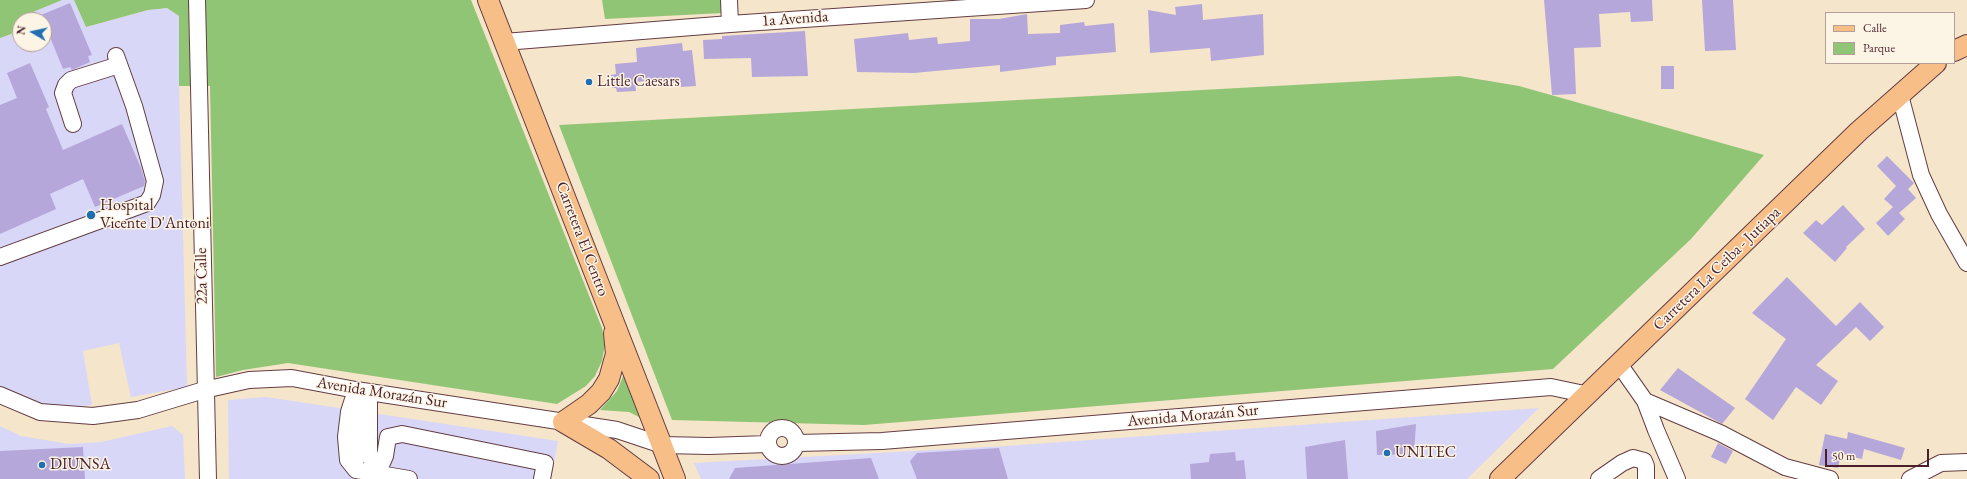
<!DOCTYPE html>
<meta charset="utf-8">
<style>
body{margin:0}
#map{position:relative;width:1967px;height:479px;overflow:hidden;background:#f5e5ca;font-family:"EB Garamond",serif}
canvas{display:block}
.legend{position:absolute;left:1825px;top:12px;width:130px;height:52px;box-sizing:border-box;background:#fcf5e5;border:1px solid #b59f9b;margin:0;padding:5px 7px;list-style:none;font-size:12px;color:#4a1f2b}
.legend li{display:flex;align-items:center;gap:8px;height:20px}
.legend b{width:20px;border:1px solid #b59f9b}
.north{position:absolute;left:12px;top:12px;width:40px;height:40px;box-sizing:border-box;background:#fcf5e5;border:1px solid #b59f9b;border-radius:50%;rotate:279deg;font-size:11px;font-weight:700;line-height:16px;text-align:center;color:#4a1f2b}
.north::after{content:'';display:block;margin:auto;width:14px;height:18px;background:#1f6fb2;clip-path:polygon(50% 0,100% 100%,50% 72%,0 100%)}
.scale{position:absolute;left:1825px;top:449px;width:104px;height:18px;box-sizing:border-box;border:2px solid #4a1f2b;border-top:0;padding-left:5px;font-size:12px;line-height:14px;white-space:nowrap;color:#4a1f2b;-webkit-text-stroke:3px #fcf5e5;paint-order:stroke}
</style>
<div id="map">
<canvas width="1967" height="479"></canvas>
<ul class="legend">
<li><b style="height:5px;background:#f7be87"></b>Calle</li>
<li><b style="height:11px;background:#91c576"></b>Parque</li>
</ul>
<div class="north">N</div>
<div class="scale">50 m</div>
</div>
<script>
const context = document.querySelector('canvas').getContext('2d');
context.lineJoin = 'round';
function fill(path, color) { context.fillStyle = color; context.fill(path, 'evenodd'); }
const poly = rows => new Path2D(rows.map(r => 'M' + r).join(''));
function strokePath(path, color, width, dash) { context.strokeStyle = color; context.lineWidth = width; context.lineCap = dash ? 'butt' : 'round'; context.setLineDash(dash || []); context.stroke(path); }
function drawText(font, color, halo, rows, align = 'center') {
  context.font = font + ' "EB Garamond",serif'; context.lineWidth = 3; context.setLineDash([]); context.textBaseline = 'middle'; context.strokeStyle = halo; context.fillStyle = color; for (const [text, x, y, turn = 0] of rows) {
    context.save(); context.translate(x, y); context.rotate((+turn || 0) * Math.PI / 180); context.textAlign = isNaN(turn) ? turn : align; if (halo) context.strokeText(text, 0, 0); context.fillText(text, 0, 0); context.restore();
  }
}
const built = poly([
 [62,0,74,0,86,27,148,10,167,8,179,16,179,86,187,387,131,397,119,343,83,351,92,405,63,408,31,401,0,386,0,38,20,31,20,44,44,44,44,20,22,20,21,17],
 [266,397,558,441,551,479,229,479,228,400],
 [1539,408,1467,479,701,479,694,463,1006,446],
 [0,426,21,436,69,444,101,442,172,426,183,435,185,479,0,479]
]);
const green = poly([
 [0,0,62,0,21,17,20,31,0,38],
 [74,0,471,0,602,328,605,344,602,361,595,376,586,386,557,404,288,363,243,370,216,377,210,86,179,86,179,16,167,8,148,10,86,27],
 [602,0,723,0,723,13,605,19],
 [1459,76,1519,86,1764,155,1691,239,1553,369,864,425,672,420,559,125],
 [624,374,643,419,629,412,600,410,617,391]
]);
const building = poly([
 [1544,0,1652,0,1653,21,1631,22,1630,12,1599,14,1601,47,1574,48,1576,94,1552,95],
 [1702,0,1733,0,1736,50,1705,51],
 [70,3,92,55,88,56,90,62,72,70,70,67,63,69,41,15],
 [1202,4,1203,20,1263,14,1264,55,1211,61,1210,48,1150,53,1148,10,1176,15,1175,7],
 [1027,14,1028,34,1060,33,1060,25,1084,22,1085,26,1114,23,1116,52,1056,57,1056,65,1000,72,1000,65,914,73,857,72,854,39,908,33,909,40,937,37,938,44,970,41,970,19,999,19],
 [805,31,808,76,752,77,751,58,704,59,703,40,722,39,722,36],
 [682,43,683,51,692,50,696,86,681,87,681,82,660,84,659,80,635,82,636,91,617,92,616,88,612,88,611,75,616,74,615,64,637,62,636,48],
 [30,63,49,107,46,109,63,150,122,124,141,168,145,181,144,186,95,207,83,179,50,194,56,209,0,234,0,105,17,98,7,73],
 [1661,66,1674,66,1674,89,1661,89],
 [1887,156,1914,183,1908,189,1916,198,1899,213,1905,219,1888,236,1876,223,1893,207,1884,199,1896,186,1877,166],
 [1843,205,1865,229,1846,247,1847,248,1835,262,1803,233,1816,220,1822,225],
 [1787,277,1836,326,1860,302,1884,327,1870,341,1856,327,1816,365,1838,381,1821,405,1796,387,1773,420,1745,399,1786,339,1752,313],
 [1678,368,1735,408,1722,424,1660,390],
 [1416,424,1414,454,1377,455,1376,431],
 [1848,432,1905,448,1901,460,1864,449,1862,459,1841,454,1838,468,1819,465,1825,434,1847,439],
 [1345,440,1348,479,1307,479,1305,447],
 [1718,443,1733,451,1726,464,1711,457],
 [83,447,85,479,0,479,0,451],
 [999,448,1008,479,917,479,910,461,917,453],
 [1235,452,1236,461,1244,460,1246,479,1191,479,1190,464,1209,462,1210,454],
 [871,458,879,479,729,479,735,468]
]);
const minor = poly([
 [197,0,208,479],
 [729,0,730,24],
 [504,42,730,24,1086,0],
 [1900,95,1921,175,1939,214,1967,263],
 [73,124,63,93,66,85,71,80,119,65],
 [0,257,147,203,152,195,155,181,134,106,116,56],
 [1619,364,1645,401,1656,430,1677,479],
 [356,390,349,412,346,437,348,460,356,470,409,479],
 [369,392,369,453,377,474,385,456,388,437,402,434,545,463,542,479],
 [0,395,40,412,93,416,138,410,204,390,249,380,292,378,356,390,617,430,662,445,709,446,768,444],
 [1645,401,1720,433,1785,467,1830,479],
 '768 442a14 14 0 1 1 28 0a14 14 0 1 1-28 0Z',
 [797,443,882,441,1551,387,1589,395],
 [356,460,359,419,358,408],
 [1599,479,1622,463,1633,458,1644,461,1646,466,1646,479],
 [1910,479,1941,463,1967,462]
]);
const major = poly([
 [488,0,675,479],
 [1954,51,1967,45],
 [614,333,616,354,609,379,601,392,589,404,563,422,609,449,649,479],
 [1500,479,1859,131,1936,63]
]);
const markers = [
 [589,82,4,"#1f6fb2"],
 [91,215,5,"#1f6fb2"],
 [1387,453,4,"#1f6fb2"],
 [42,465,4,"#1f6fb2"]
];
const streetNames = [
 ["1a Avenida",795,19,-4],
 ["Carretera El Centro",582,239,69],
 ["Carretera La Ceiba - Jutiapa",1717,269,-44],
 ["22a Calle",202,276,-91],
 ["Avenida Morazán Sur",382,393,9],
 ["Avenida Morazán Sur",1193,416,-5]
];
const poiNames = [
 ["Little Caesars",597,82],
 ["Hospital",100,206],
 ["Vicente D'Antoni",100,224],
 ["UNITEC",1395,453],
 ["DIUNSA",50,465]
];
fill(built, '#d8d7f8');
fill(green, '#91c576');
fill(building, '#b6a7da');
strokePath(minor, '#643d43', 18);
strokePath(major, '#643d43', 22);
strokePath(minor, '#fff', 16);
strokePath(major, '#f7be87', 20);
for (const [x, y, r, color] of markers) { const dot = new Path2D(); dot.arc(x, y, r, 0, 2 * Math.PI); context.fillStyle = color; context.fill(dot); strokePath(dot, '#fcf5e5', 1.5); }
drawText('16px', '#4a1f2b', '#fcf5e5', streetNames);
drawText('16px', '#4a1f2b', '#fcf5e5', poiNames, 'left');
</script>
